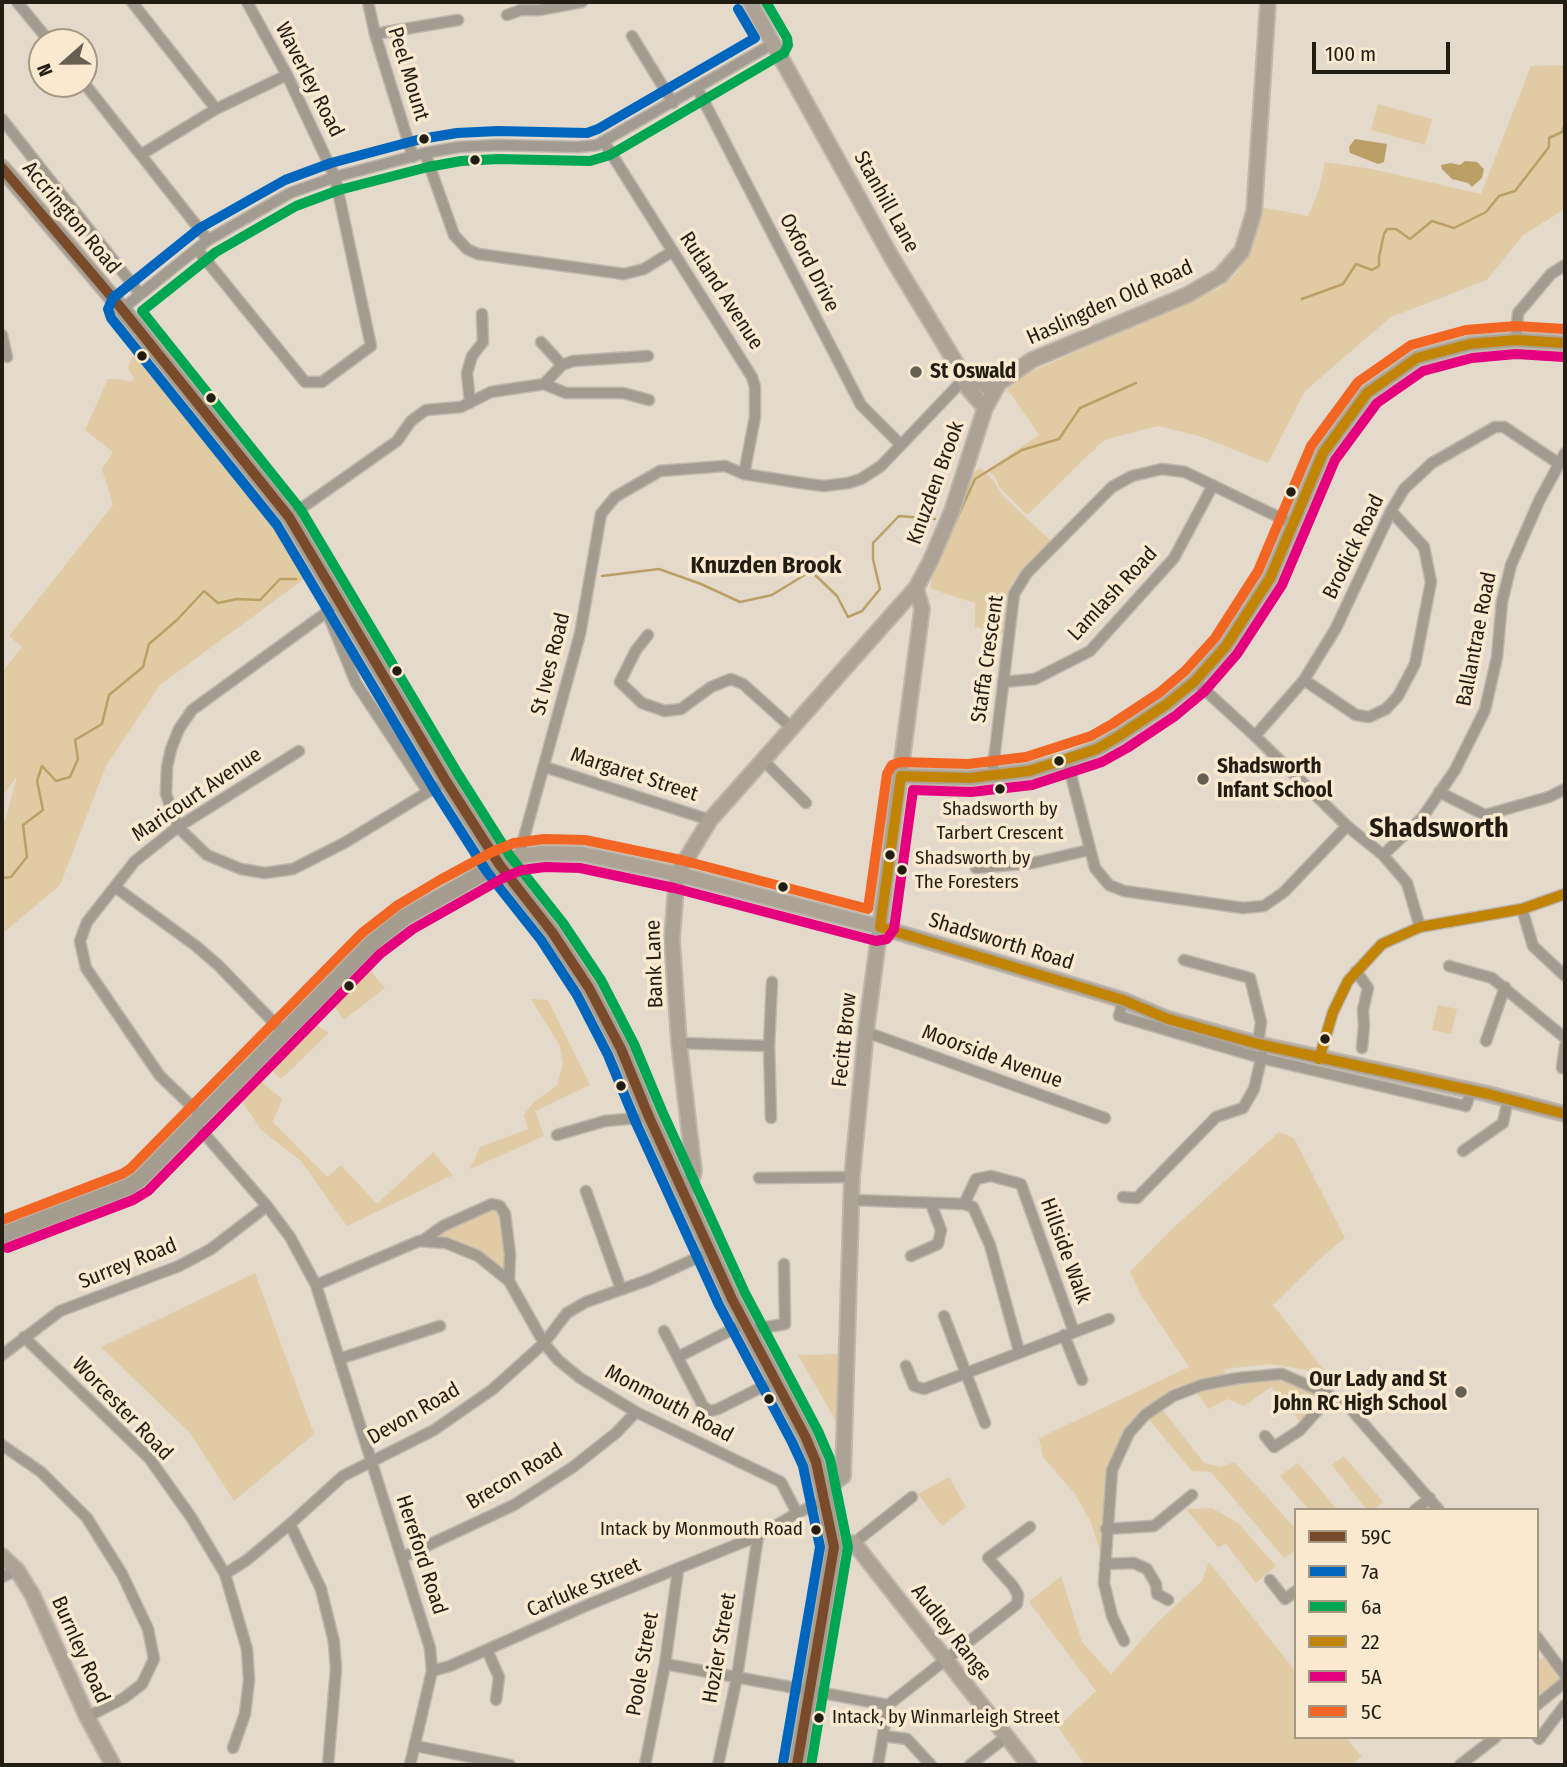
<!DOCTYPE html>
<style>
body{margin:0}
#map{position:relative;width:1567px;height:1767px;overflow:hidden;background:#e3dacc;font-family:"Fira Sans Condensed",sans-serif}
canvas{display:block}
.frame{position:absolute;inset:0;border:4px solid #221d13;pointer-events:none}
.legend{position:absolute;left:1294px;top:1508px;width:245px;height:231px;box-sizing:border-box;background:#f9eacf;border:2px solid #a39884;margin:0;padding:9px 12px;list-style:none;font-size:21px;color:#221d13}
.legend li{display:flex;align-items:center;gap:14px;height:35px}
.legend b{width:35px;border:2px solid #a39884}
.north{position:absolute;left:28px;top:28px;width:70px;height:70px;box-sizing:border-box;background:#f9eacf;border:2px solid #a39884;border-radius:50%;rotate:249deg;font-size:19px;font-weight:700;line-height:28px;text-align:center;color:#221d13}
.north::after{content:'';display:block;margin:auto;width:24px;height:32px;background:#665f54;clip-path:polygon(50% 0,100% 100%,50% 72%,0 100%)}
.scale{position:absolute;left:1312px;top:42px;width:138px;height:32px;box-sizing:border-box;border:4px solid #221d13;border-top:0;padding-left:9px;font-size:21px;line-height:24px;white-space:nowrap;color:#221d13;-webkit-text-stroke:5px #f9eacf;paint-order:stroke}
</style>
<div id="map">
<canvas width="1567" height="1767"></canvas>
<div class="frame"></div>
<ul class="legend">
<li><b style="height:9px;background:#7a4b2a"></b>59C</li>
<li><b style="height:9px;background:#0065bd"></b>7a</li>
<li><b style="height:9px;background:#00a651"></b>6a</li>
<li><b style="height:9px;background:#c28405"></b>22</li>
<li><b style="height:9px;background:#e5007d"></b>5A</li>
<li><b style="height:9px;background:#f26522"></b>5C</li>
</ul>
<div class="north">N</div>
<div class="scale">100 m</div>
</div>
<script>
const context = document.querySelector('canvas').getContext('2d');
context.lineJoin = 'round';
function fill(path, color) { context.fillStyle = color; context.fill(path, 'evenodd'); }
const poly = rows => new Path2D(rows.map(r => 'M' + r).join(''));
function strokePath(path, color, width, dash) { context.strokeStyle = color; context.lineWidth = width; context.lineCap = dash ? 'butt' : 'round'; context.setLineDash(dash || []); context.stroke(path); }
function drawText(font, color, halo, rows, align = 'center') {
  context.font = font + ' "Fira Sans Condensed",sans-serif'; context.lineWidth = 7; context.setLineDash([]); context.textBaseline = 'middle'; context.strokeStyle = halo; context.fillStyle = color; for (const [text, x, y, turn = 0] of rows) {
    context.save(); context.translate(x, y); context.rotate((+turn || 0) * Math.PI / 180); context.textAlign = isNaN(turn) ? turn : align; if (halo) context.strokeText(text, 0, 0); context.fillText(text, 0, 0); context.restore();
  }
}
const green = poly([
 [1565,65,1565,209,1523,235,1487,280,1391,317,1305,391,1268,463,1199,436,1158,426,1104,440,1027,515,1000,488,994,475,987,470,1039,435,1011,394,1006,391,1024,375,1220,288,1237,273,1251,244,1261,207,1308,216,1319,190,1325,162,1372,169,1481,194,1531,66],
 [1378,104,1432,119,1425,145,1371,130],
 [138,354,142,354,219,445,308,576,160,685,106,766,60,885,2,934,2,825,5,822,17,776,2,797,2,672,22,647,9,636,113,505,102,469,113,452,85,430,108,379,120,379,131,382,134,379,128,368,132,358],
 [981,468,993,480,1002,495,1051,541,1013,582,1007,594,1003,633,975,627,975,603,931,589,932,569,942,544,973,472],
 [366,966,385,988,344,1020,332,1003],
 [531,999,548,1000,590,1085,535,1111,544,1136,470,1169,480,1147,528,1129,524,1115,533,1103,557,1085,563,1064,560,1046],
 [1438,1005,1457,1009,1451,1034,1432,1030],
 [315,1024,329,1033,281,1079,272,1070],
 [261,1081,282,1099,273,1122,327,1177,341,1165,377,1204,433,1152,453,1175,347,1226,301,1161,261,1130,240,1098],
 [1279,1132,1294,1138,1345,1238,1324,1255,1273,1305,1339,1389,1306,1370,1270,1364,1224,1369,1226,1376,1282,1374,1326,1393,1305,1427,1271,1387,1244,1406,1228,1399,1208,1409,1194,1388,1187,1391,1187,1385,1156,1401,1204,1463,1221,1467,1234,1462,1269,1499,1296,1529,1296,1550,1284,1558,1211,1472,1192,1471,1147,1417,1129,1433,1112,1470,1106,1548,1100,1551,1090,1520,1075,1494,1043,1457,1039,1438,1189,1367,1141,1295,1130,1272,1172,1229],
 [500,1206,509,1281,478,1256,422,1241,443,1226],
 [255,1273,314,1434,234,1501,190,1433,101,1347],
 [846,1354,844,1435,798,1355],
 [1344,1456,1383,1502,1374,1510,1367,1510,1332,1465],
 [1298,1463,1320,1489,1337,1510,1309,1510,1280,1476],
 [949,1477,966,1507,942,1526,918,1494],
 [1212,1508,1238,1523,1276,1566,1256,1583,1226,1544,1218,1547,1186,1509],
 [1209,1562,1296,1672,1296,1737,1346,1737,1360,1755,1364,1753,1353,1765,1085,1765,1058,1727,1096,1691,1029,1602,1061,1576,1082,1642,1111,1674,1158,1622,1202,1581],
 [1549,1653,1565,1682,1537,1705,1537,1662]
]);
const water = poly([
 [1355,139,1387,144,1384,162,1378,164,1350,153,1349,147],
 [1465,161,1477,162,1484,169,1482,178,1472,187,1468,183,1452,179,1442,169,1441,165,1451,163,1460,165]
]);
const stream = poly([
 [1302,299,1343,284,1356,264,1372,270,1379,266,1379,257,1384,234,1387,229,1396,229,1410,239,1432,221,1454,228,1486,212,1499,196,1515,191,1549,147,1549,138,1562,132,1565,122],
 [956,521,975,479,1022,450,1059,439,1080,408,1136,383],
 [602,576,659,569,701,584,740,602,772,595,811,571,837,596,848,617,862,611,880,589,873,559,873,543,899,516,935,519],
 [2,878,11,877,27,857,23,825,43,810,37,781,42,766,56,781,70,777,78,759,75,740,102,724,109,695,143,667,149,644,177,620,204,591,218,603,237,599,260,600,280,579,296,579]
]);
const street = poly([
 [17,2,50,42],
 [132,2,216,109],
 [368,2,375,34,413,157],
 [507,15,521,10,539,10,582,2],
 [375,34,458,20],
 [632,36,673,103],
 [84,83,208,240],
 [697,88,861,405,901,445],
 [2,119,140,294],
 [604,142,752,377,755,387,755,417,744,474],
 [425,153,454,235,467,249,478,254,624,274,644,269,673,251],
 [142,154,216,109,287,75],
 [197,249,305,382,322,382,371,346,335,177,287,75,247,2],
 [122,309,208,240,290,193,335,177,425,153,459,147,498,145,578,147,597,145,774,43],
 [2,335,7,357],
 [1516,340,1518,313,1551,274,1565,265],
 [541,342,562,365],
 [544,384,562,365,573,361,648,356],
 [470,403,467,373,472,356,483,342,482,314],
 [289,517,397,441,411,421,426,410,461,407,491,392,544,384,566,393,623,393,649,400],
 [339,599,327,612,192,710,179,729,171,749,167,767,166,794,178,827,207,855,241,869,265,873,293,869,344,843,446,781],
 [327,612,356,683,428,792],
 [648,635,636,650,620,682,642,703,665,711,681,709,711,687,731,679,743,684,793,729],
 [1304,680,1356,715,1369,717,1386,709,1398,696,1415,664,1431,582,1424,547,1391,511],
 [1195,681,1255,736,1347,826,1383,855,1407,883,1420,927],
 [1003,682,1035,679,1090,651,1174,558,1213,485],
 [1255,736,1304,680,1336,628,1391,511,1404,489,1432,463,1495,427,1504,427,1558,463],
 [1067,760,1095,868,1109,885,1124,891,1243,908,1264,906,1284,892,1347,826],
 [764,761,806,803],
 [545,767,710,820],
 [992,776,1014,594,1027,573,1112,487,1132,476,1162,469,1185,472,1293,524],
 [1439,792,1485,815,1549,797,1565,789],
 [1383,855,1422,818,1455,770,1485,710,1497,657,1502,602,1511,565,1539,501,1565,453],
 [519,856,580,634,601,514,615,497,660,471,725,466,744,474,808,484,824,486,848,483,861,479,881,466,965,378],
 [976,868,1033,863,1089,850],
 [115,887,196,946,218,965,283,1032],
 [1522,909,1533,946,1565,976],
 [1184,960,1250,978,1261,1022,1258,1044],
 [1449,966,1492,978,1565,1038],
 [1356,971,1368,988,1363,1010,1364,1026,1362,1048],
 [1123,1000,1119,1016,1261,1058,1466,1106,1471,1091],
 [866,1032,1105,1118],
 [1486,1041,1505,987],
 [679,1043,769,1046],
 [1319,1059,1333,1012,1348,981,1382,944,1420,927,1522,909,1565,894],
 [1562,1068,1565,1046],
 [202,1116,160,1076,86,968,80,941,87,922,135,861,178,827,299,751],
 [771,1118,769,1046,772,982],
 [195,1123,267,1206,290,1237,316,1285,430,1648,432,1671,410,1765],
 [557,1135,605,1121,649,1117],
 [1463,1151,1503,1123,1508,1099],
 [759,1178,852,1177],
 [586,1191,621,1289],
 [1123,1197,1137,1198,1216,1117,1243,1108,1254,1089,1262,1055],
 [852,1200,964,1204,976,1179,991,1176,1021,1184,1074,1332],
 [964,1204,973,1207,990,1245,1019,1351],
 [422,1241,443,1226,492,1204,500,1206,505,1214,510,1254,509,1281],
 [911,1256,938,1244,941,1230,931,1204],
 [316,1285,419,1241,446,1243,478,1256,509,1281,544,1343,558,1360,580,1378,636,1412,781,1482,797,1513],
 [944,1316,985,1423],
 [749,1330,785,1324,784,1264],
 [664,1331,703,1406,710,1411,718,1409,776,1380],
 [1064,1335,1082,1380],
 [24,1337,149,1458,191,1517,225,1574,247,1649,249,1680,245,1714,233,1748],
 [2,1355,60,1311,179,1266,211,1249,267,1206],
 [678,1357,745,1323],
 [339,1359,440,1326],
 [906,1366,914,1386,924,1389,1109,1319],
 [1265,1436,1274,1447,1300,1430,1318,1410,1326,1393],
 [2,1445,41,1472,87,1518,122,1574,148,1629,154,1659,142,1684,124,1698,87,1717],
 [1415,1510,1430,1498],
 [290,1524,321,1589,334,1642,336,1669,328,1765],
 [1106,1529,1154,1526,1192,1495],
 [854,1543,912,1497],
 [403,1557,514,1505,573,1467,616,1433,636,1412],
 [1105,1564,1134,1563,1147,1569,1156,1584,1157,1594,1168,1600],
 [225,1574,247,1560,290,1524,343,1476,434,1430,493,1389,544,1343,567,1313,586,1302,648,1280,710,1252],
 [2,1577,17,1570],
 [1270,1580,1285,1599,1296,1591],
 [1537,1637,1565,1675],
 [1124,1641,1112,1616,1104,1583,1112,1470,1129,1433,1145,1415,1173,1396,1202,1385,1238,1378,1282,1374,1326,1393,1348,1406,1439,1510],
 [487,1650,499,1677,496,1700],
 [665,1664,888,1705],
 [432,1671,450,1666,590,1604,758,1536,797,1513,825,1501],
 [1537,1705,1565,1682],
 [884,1736,907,1739,931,1765],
 [1537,1736,1539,1739,1565,1705],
 [416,1746,510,1765],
 [645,1765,665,1664,678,1570],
 [718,1765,737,1677,758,1536],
 [878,1765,888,1705,1017,1604,1018,1595,1013,1586,988,1558,1030,1527],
 [970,1765,1006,1737],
 [1460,1765,1496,1737]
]);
const secondary = poly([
 [750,2,892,258,965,378,966,386,985,408],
 [965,378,973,378,993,391],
 [901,776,969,778,1029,771,1067,760,1097,749,1119,736,1167,704,1195,681,1226,646,1270,578,1323,453,1367,393,1417,358,1470,344,1516,340,1565,343],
 [499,864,519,856,544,853,582,854,677,874,880,927,1123,1000,1168,1019,1258,1044,1488,1094,1565,1114],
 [684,1192,689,1189,694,1171,679,1043,672,939,677,874,710,820,916,588,930,562,952,511,985,408,999,383,1032,360,1187,295,1220,276,1242,251,1254,212,1268,2],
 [823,1491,843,1476,852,1177,866,1032,922,609,916,588],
 [834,1547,854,1543,1029,1765],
 [2,1556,17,1570,33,1596,87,1717,113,1765]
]);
const primary = poly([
 [2,168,122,309,289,517,446,781,499,864,552,932,589,988,621,1049,649,1117,732,1299,805,1436,816,1462,823,1491,834,1547,797,1765],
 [2,1235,128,1187,139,1180,371,944,405,917,499,864]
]);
const bus1 = poly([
 [2,168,122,309,289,517,446,781,499,864,552,932,589,988,621,1049,649,1117,732,1299,805,1436,816,1462,834,1547,797,1765]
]);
const bus2 = poly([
 [738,9,755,38,598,129,587,133,498,131,457,133,421,139,331,163,285,180,200,228,113,298,108,309,111,318,277,525,434,789,487,872,541,940,577,995,608,1055,636,1123,719,1305,792,1442,803,1466,820,1547,783,1763]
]);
const bus3 = poly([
 [766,2,787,38,788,45,784,53,610,155,590,161,498,159,461,161,428,167,339,190,296,206,216,252,142,311,301,510,458,774,510,856,563,923,601,980,634,1044,662,1111,745,1293,818,1431,830,1459,848,1547,811,1765]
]);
const bus4 = poly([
 [1565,343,1516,340,1470,344,1417,358,1367,393,1323,453,1270,578,1226,646,1195,681,1167,704,1119,736,1097,749,1029,771,969,778,901,776,880,927,1123,1000,1168,1019,1258,1044,1488,1094,1565,1114],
 [1319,1059,1333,1012,1348,981,1382,944,1420,927,1522,909,1565,894]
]);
const bus5 = poly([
 [7,1248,133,1200,148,1191,380,954,413,929,505,877,522,870,545,867,580,868,674,888,876,941,887,939,894,929,913,790,971,792,1032,785,1102,762,1127,748,1175,716,1204,692,1237,654,1282,585,1335,460,1377,403,1423,371,1472,358,1516,354,1564,357]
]);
const bus6 = poly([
 [2,1220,122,1174,130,1169,362,933,398,905,440,880,492,852,514,843,544,839,585,840,681,860,868,909,887,774,892,765,901,762,968,764,1026,757,1091,736,1112,724,1159,693,1185,671,1215,638,1258,571,1311,446,1358,382,1411,345,1466,330,1516,326,1565,329]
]);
const markers = [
 [424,139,6,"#221d13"],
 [475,160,6,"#221d13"],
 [142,356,6,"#221d13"],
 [916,372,7,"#665f54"],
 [211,398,6,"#221d13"],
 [1291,492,6,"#221d13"],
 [397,671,6,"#221d13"],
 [1059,761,6,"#221d13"],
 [1203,779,7,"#665f54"],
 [1000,789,6,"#221d13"],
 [890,855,6,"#221d13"],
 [902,870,6,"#221d13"],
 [783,887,6,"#221d13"],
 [349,986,6,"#221d13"],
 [1325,1039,6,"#221d13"],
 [621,1086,6,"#221d13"],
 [1461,1392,7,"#665f54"],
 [769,1399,6,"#221d13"],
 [816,1530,6,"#221d13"],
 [819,1718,6,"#221d13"]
];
const busNames = [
 ["Shadsworth by",1000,810,"center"],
 ["Tarbert Crescent",1000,834,"center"],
 ["Shadsworth by",915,859],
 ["The Foresters",915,883],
 ["Intack by Monmouth Road",803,1530,"right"],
 ["Intack, by Winmarleigh Street",832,1718]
];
const streetNames = [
 ["Peel Mount",408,74,73],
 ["Waverley Road",309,80,63],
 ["Stanhill Lane",886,202,61],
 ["Accrington Road",71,218,50],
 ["Oxford Drive",809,263,63],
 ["Rutland Avenue",721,291,57],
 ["Haslingden Old Road",1110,303,-24],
 ["Knuzden Brook",936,483,-70],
 ["Brodick Road",1354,547,-64],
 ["Lamlash Road",1113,594,-47],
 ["Ballantrae Road",1477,639,-79],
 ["Staffa Crescent",988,659,-82],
 ["St Ives Road",551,664,-76],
 ["Margaret Street",634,775,18],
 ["Maricourt Avenue",197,795,-34],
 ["Shadsworth Road",1001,942,17],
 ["Bank Lane",655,964,-92],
 ["Fecitt Brow",845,1040,-84],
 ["Moorside Avenue",992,1057,20],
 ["Hillside Walk",1065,1251,70],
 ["Surrey Road",128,1264,-22],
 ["Monmouth Road",669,1404,28],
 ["Worcester Road",122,1409,46],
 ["Devon Road",414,1414,-30],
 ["Brecon Road",515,1477,-31],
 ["Hereford Road",421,1555,72],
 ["Carluke Street",584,1588,-23],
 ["Audley Range",951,1633,52],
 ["Hozier Street",720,1648,-80],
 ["Burnley Road",80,1650,66],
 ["Poole Street",643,1664,-80]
];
const poiNames = [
 ["St Oswald",930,372],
 ["Shadsworth",1217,767],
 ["Infant School",1217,791],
 ["Our Lady and St",1447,1380,"right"],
 ["John RC High School",1447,1404,"right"]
];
const quarterNames = [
 ["Knuzden Brook",766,566]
];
const districtNames = [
 ["Shadsworth",1439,829]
];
fill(green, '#e0cba4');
fill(water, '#bc9f64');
strokePath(stream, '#bc9f64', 2.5);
strokePath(street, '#bfb7ac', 13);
strokePath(secondary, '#bfb7ac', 18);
strokePath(primary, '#bfb7ac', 19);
strokePath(street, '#a29b90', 10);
strokePath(secondary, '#aca396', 14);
strokePath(primary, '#a59e90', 16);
strokePath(bus1, '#7a4b2a', 10);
strokePath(bus2, '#0065bd', 10);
strokePath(bus3, '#00a651', 10);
strokePath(bus4, '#c28405', 10);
strokePath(bus5, '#e5007d', 10);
strokePath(bus6, '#f26522', 10);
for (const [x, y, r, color] of markers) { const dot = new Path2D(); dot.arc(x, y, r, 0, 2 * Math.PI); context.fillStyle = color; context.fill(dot); strokePath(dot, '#f9eacf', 2.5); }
drawText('19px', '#221d13', '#f9eacf', busNames, 'left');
drawText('21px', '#221d13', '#f9eacf', streetNames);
drawText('bold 21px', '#221d13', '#f9eacf', poiNames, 'left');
drawText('bold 24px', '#221d13', '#f9eacf', quarterNames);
drawText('bold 28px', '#221d13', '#f9eacf', districtNames);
</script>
